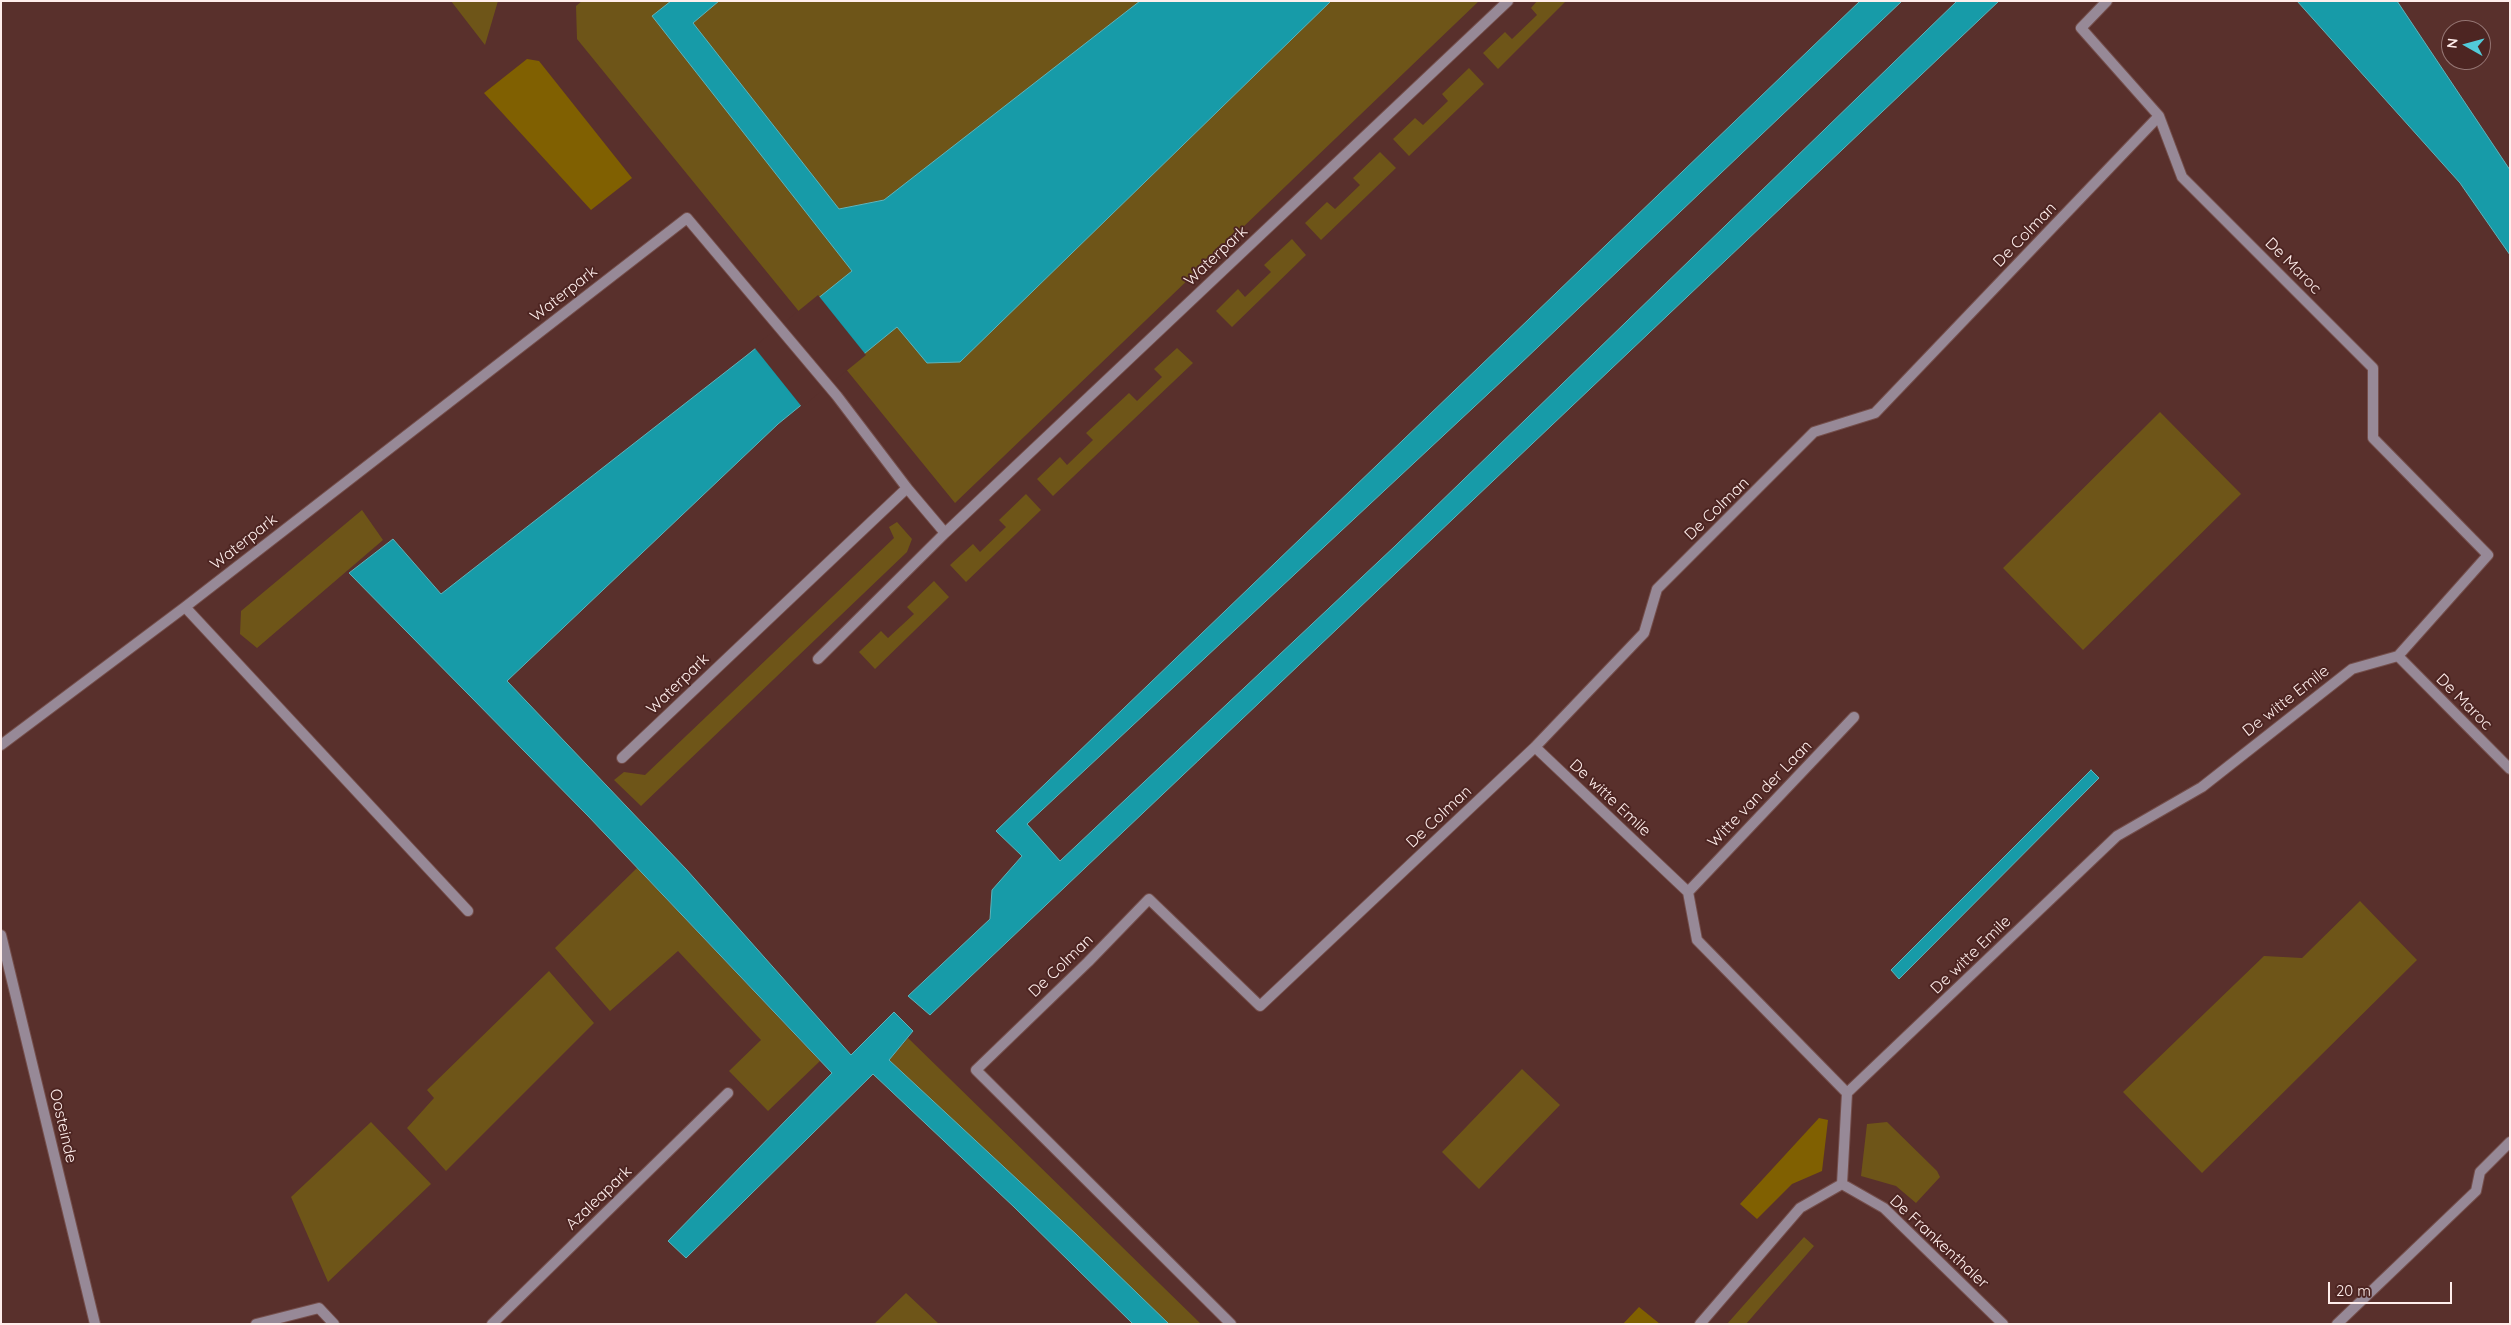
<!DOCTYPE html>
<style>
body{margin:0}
#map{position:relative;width:2511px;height:1325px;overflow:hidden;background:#59302c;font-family:Quicksand,sans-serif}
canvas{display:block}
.frame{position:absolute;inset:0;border:2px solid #ffeeec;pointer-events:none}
.north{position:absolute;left:2441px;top:20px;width:50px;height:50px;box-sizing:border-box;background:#4d2522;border:1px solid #947573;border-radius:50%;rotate:277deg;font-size:14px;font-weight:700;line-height:20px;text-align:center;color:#ffeeec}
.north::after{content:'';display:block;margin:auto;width:18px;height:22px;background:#52cbd9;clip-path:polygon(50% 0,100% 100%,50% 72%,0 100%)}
.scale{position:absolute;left:2328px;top:1282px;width:124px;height:22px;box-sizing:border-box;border:2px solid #ffeeec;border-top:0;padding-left:6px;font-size:15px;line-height:18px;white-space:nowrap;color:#ffeeec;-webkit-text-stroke:4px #4d2522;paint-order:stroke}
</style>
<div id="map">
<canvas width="2511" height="1325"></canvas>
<div class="frame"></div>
<div class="north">N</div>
<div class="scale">20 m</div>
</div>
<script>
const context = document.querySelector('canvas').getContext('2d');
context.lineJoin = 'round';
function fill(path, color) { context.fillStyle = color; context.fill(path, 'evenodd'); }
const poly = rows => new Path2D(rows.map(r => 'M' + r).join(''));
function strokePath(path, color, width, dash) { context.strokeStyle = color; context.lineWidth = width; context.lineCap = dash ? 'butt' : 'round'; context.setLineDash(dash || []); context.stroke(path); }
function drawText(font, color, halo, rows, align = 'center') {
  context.font = font + ' Quicksand,sans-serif'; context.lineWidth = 4; context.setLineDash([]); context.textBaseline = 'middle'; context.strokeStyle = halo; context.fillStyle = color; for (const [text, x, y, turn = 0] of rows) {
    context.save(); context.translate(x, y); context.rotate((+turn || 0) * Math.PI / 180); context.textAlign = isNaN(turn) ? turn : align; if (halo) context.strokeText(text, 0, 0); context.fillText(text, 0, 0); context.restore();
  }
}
const green = poly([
 [451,1,498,1,485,45],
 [582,1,1479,1,955,503,577,39,576,6],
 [1537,1,1566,1,1498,69,1483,53,1505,32,1512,39,1537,15,1531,8],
 [1469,68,1484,84,1409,156,1393,139,1415,118,1423,125,1448,101,1442,94],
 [1380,152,1396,168,1321,240,1305,223,1327,202,1335,209,1360,185,1353,178],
 [1292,239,1306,255,1232,327,1216,311,1238,289,1245,297,1271,272,1264,265],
 [1177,348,1193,363,1053,496,1037,479,1060,457,1067,465,1093,440,1086,433,1129,393,1137,401,1162,377,1154,369],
 [2160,412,2241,494,2083,650,2003,568],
 [1026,494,1041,510,966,582,950,565,973,544,980,552,1006,527,999,520],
 [362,510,383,540,257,648,240,634,241,611],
 [897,522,912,539,907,552,641,806,614,780,624,772,645,775,894,538,889,527],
 [934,581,949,597,875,669,859,652,881,631,888,638,914,614,907,607],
 [637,868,820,1061,768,1111,729,1071,761,1040,678,951,610,1011,555,948],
 [2360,901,2417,960,2202,1173,2123,1092,2264,956,2302,958],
 [549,971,594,1023,446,1171,407,1128,434,1098,427,1090],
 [908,1038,1201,1324,1166,1324,889,1060],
 [1522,1069,1560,1105,1479,1189,1442,1152],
 [371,1122,431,1184,328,1282,291,1197],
 [1887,1122,1937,1171,1940,1177,1916,1203,1896,1186,1861,1176,1867,1124],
 [1804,1237,1814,1246,1746,1324,1727,1324],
 [906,1293,939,1324,874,1324]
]);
const forest = poly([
 [527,59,539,61,632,178,591,210,484,93],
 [1819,1118,1828,1120,1822,1171,1792,1184,1757,1219,1740,1204],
 [1639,1307,1660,1324,1623,1324]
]);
const water = poly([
 [671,1,719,1,693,23,839,209,884,200,1140,1,1331,1,960,362,927,363,897,327,778,424,507,681,686,869,851,1055,894,1012,913,1031,889,1060,1077,1235,1169,1324,1133,1324,1014,1207,873,1074,686,1258,668,1241,832,1073,588,816,349,573,393,539,441,594,746,356,852,271,652,16,671,1],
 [1860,1,1902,1,1519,365,1027,824,1060,861,1395,546,1957,1,1999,1,930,1015,908,996,990,919,992,890,1022,856,996,831,1860,1],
 [2297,1,2397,1,2510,170,2510,255,2460,183,2297,1],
 [2091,770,2099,778,1899,979,1891,970,2091,770]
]);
const pier = poly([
 [818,295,866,355,802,407,754,347]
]);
const minor = poly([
 [185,607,468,911],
 [2398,656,2510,769],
 [818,659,945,533,1508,1],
 [1,745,185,607,687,218,837,396,907,488,945,533],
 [1535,747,1688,892,1697,940,1847,1093,2117,836,2202,787,2352,669,2398,656,2488,555,2373,438,2373,368,2182,177,2159,116,2081,28,2107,1],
 [622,758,907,488],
 [1688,892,1854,717],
 [1842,1184,1884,1208,2003,1324],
 [1842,1184,1847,1093],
 [256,1324,319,1308,334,1324],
 [492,1324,728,1093],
 [1231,1324,976,1070,1088,962,1149,899,1260,1006,1535,747,1644,633,1657,589,1814,432,1875,413,2159,116],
 [1700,1324,1800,1208,1842,1184],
 [2337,1324,2476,1191,2480,1172,2510,1142]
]);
const tertiary = poly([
 [1,935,95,1324]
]);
const streetNames = [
 ["De Colman",2025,235,-46],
 ["Waterpark",1216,256,-43],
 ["De Maroc",2293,266,45],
 ["Waterpark",564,294,-38],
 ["De Colman",1717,509,-44],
 ["Waterpark",244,542,-38],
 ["Waterpark",678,684,-44],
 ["De witte Emile",2286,701,-38],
 ["De Maroc",2464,702,45],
 ["Witte van der Laan",1760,794,-46],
 ["De witte Emile",1610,798,43],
 ["De Colman",1439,817,-43],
 ["De witte Emile",1971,955,-44],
 ["De Colman",1061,966,-44],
 ["Oosteinde",63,1126,77],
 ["Azaleapark",599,1198,-44],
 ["De Frankenthaler",1939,1242,43]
];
fill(green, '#6e5518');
fill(forest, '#806001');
fill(water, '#179ba8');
strokePath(water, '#5db4bc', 1);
fill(pier, '#59302c');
strokePath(minor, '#744e4b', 12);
strokePath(tertiary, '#744e4b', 12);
strokePath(minor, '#978997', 10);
strokePath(tertiary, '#978997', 10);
drawText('16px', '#ffeeec', '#4d2522', streetNames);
</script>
